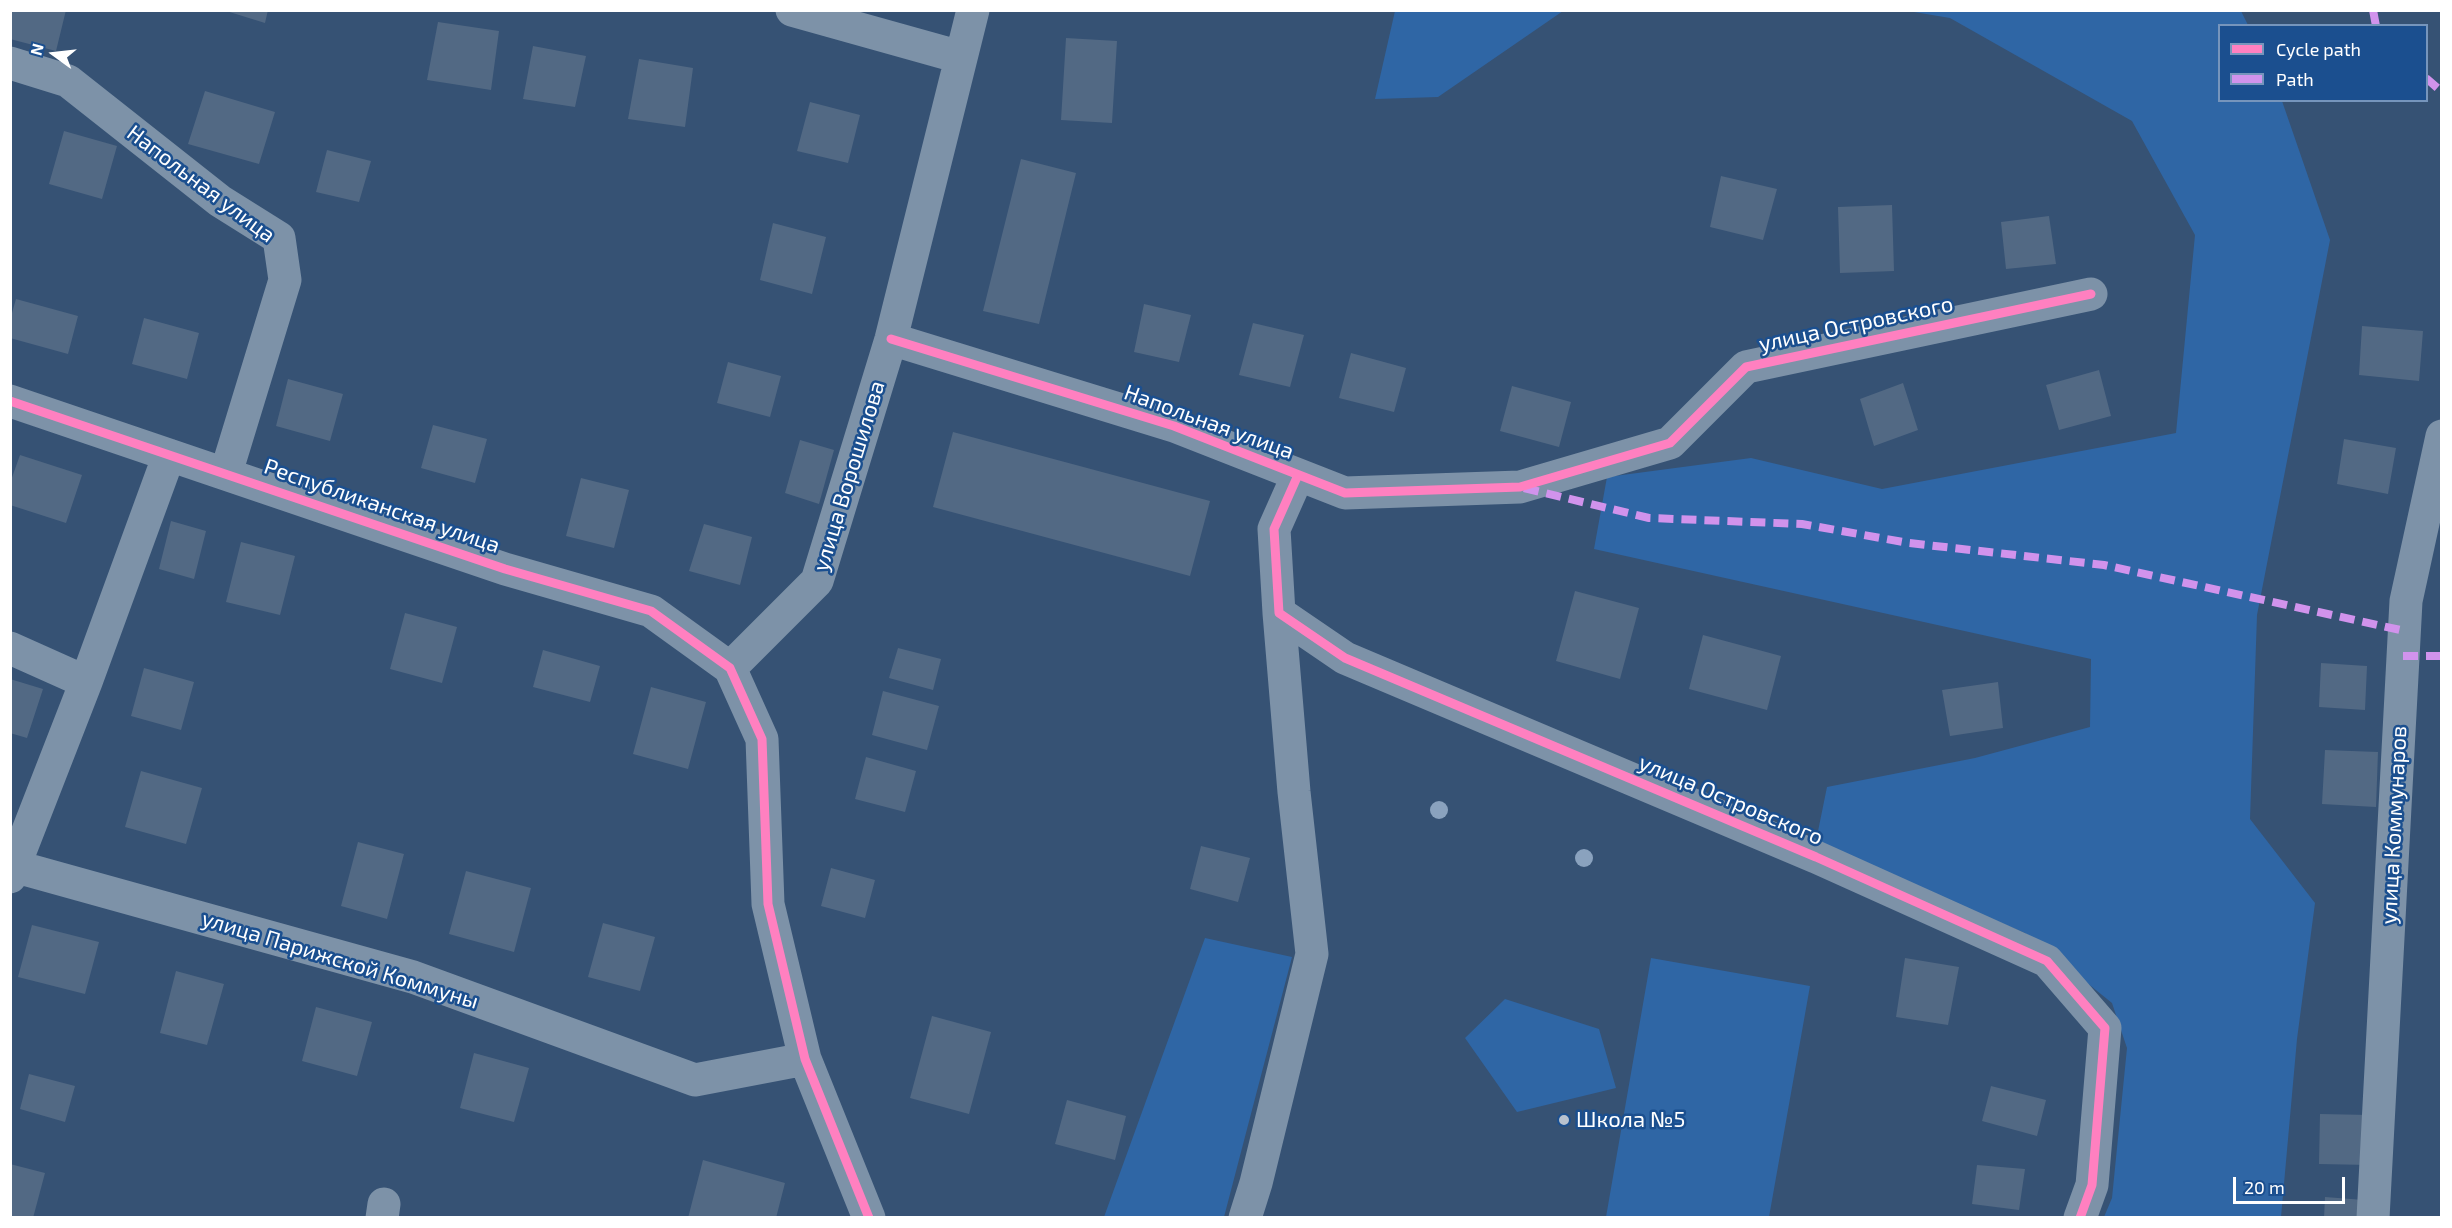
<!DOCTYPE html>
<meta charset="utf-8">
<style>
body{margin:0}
#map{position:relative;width:2452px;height:1228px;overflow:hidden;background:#365274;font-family:"Exo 2",sans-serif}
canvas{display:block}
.frame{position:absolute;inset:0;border:12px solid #fff;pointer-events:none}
.legend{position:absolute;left:2218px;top:24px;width:210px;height:78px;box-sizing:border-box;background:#1b4f8f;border:2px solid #7695bc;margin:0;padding:8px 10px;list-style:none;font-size:18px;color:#fff}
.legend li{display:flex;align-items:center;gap:12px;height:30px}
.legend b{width:30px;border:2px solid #7695bc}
.north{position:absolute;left:24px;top:24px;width:60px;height:60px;-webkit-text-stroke:4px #1b4f8f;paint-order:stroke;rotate:285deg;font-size:16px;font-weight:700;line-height:24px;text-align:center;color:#fff}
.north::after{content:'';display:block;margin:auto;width:21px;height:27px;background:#fff;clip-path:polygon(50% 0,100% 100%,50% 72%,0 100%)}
.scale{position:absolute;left:2233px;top:1177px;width:112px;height:27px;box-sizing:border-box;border:3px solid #fff;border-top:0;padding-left:8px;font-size:18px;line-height:21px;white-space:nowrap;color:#fff;-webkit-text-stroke:4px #1b4f8f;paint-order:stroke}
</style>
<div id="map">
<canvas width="2452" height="1228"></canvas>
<div class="frame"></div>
<ul class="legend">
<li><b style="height:8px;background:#ff80c0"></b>Cycle path</li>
<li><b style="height:8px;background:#d193ec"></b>Path</li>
</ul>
<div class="north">N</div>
<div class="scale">20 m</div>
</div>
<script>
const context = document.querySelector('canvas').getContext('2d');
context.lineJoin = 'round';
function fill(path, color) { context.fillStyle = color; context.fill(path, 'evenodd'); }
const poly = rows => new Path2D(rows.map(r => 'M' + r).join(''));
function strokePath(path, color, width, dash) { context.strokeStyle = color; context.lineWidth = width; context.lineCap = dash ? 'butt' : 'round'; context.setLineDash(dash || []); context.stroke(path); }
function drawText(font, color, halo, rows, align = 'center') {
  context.font = font + ' "Exo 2",sans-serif'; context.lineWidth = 5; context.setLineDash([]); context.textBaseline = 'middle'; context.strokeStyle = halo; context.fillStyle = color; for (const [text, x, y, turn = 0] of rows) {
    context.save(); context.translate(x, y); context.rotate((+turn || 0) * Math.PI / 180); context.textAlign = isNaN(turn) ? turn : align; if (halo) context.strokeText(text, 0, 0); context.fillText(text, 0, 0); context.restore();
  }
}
const green = poly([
 [1395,11,1395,10,1563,11,1438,97,1375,99],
 [1908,11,2241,11,2248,25,2220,26,2220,100,2282,101,2330,240,2257,615,2250,819,2315,903,2297,1039,2281,1217,2104,1217,2112,1198,2127,1048,2112,1003,2025,933,1815,846,1827,787,1975,758,2090,727,2091,659,1594,549,1607,477,1751,458,1882,489,2176,433,2195,235,2132,121,1950,18],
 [1205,938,1292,957,1224,1217,1104,1217],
 [1651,958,1810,986,1769,1217,1606,1217],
 [1505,999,1599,1029,1616,1088,1517,1112,1465,1038]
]);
const building = poly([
 [10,10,66,10,56,51,10,39],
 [223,10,268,10,265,23],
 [438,22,499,31,491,90,427,80],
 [1066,38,1117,41,1112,123,1061,120],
 [533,46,586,56,575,107,523,99],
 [639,59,693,68,685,127,628,119],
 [205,91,275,112,259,164,188,144],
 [810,102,860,115,848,163,797,151],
 [64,131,117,146,102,199,49,184],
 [327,150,371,161,359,202,316,192],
 [1021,159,1076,173,1039,324,983,311],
 [1721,176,1777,189,1763,240,1710,227],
 [1892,205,1894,271,1840,273,1838,207],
 [2049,216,2056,264,2006,269,2001,222],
 [773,223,826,237,812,294,760,280],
 [16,299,78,316,68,354,10,338,10,320],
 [1144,304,1191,315,1179,362,1134,352],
 [144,318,199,333,187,379,132,364],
 [1253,323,1304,335,1290,387,1239,375],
 [2362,326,2423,331,2419,381,2359,375],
 [1351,353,1406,368,1394,412,1339,398],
 [728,362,781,376,770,417,717,403],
 [2099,370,2111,416,2059,430,2046,385],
 [288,379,343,394,330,441,276,426],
 [1903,383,1918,430,1874,446,1860,399],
 [1512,386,1571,402,1559,447,1500,431],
 [433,425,487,439,475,483,421,468],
 [953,432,1210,501,1190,576,933,507],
 [2344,439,2396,448,2388,494,2337,484],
 [800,440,834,450,819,504,785,493],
 [20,455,82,475,66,523,10,505,10,483],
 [581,478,629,490,614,548,566,536],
 [171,521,206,531,194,579,159,569],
 [704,524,752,537,740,585,689,571],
 [241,542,295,556,280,615,226,602],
 [1575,591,1639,608,1620,679,1556,661],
 [405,613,457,627,442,683,390,669],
 [1703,635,1781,656,1767,710,1689,689],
 [898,648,941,659,933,690,889,678],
 [543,650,600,666,590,702,533,687],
 [2321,663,2367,666,2365,710,2319,707],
 [144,668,194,682,181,730,131,716],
 [10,679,43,689,27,738,10,733],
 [1998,682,2003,728,1950,736,1942,690],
 [651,687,706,702,688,769,633,754],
 [883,691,939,706,927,750,872,735],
 [2325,750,2378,752,2376,807,2322,804],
 [866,757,916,771,905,812,855,799],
 [141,771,202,788,186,844,125,827],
 [358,842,404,854,387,919,341,906],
 [1201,846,1250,858,1238,902,1190,889],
 [831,868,875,880,865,918,821,906],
 [466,871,531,888,514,952,449,934],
 [603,923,655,937,640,991,588,977],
 [32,925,99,942,85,994,18,977],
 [1905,958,1959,967,1948,1025,1896,1017],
 [176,971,224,984,207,1045,160,1033],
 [316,1007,372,1022,357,1076,302,1061],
 [932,1016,991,1032,969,1114,910,1098],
 [474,1053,529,1068,514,1122,460,1108],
 [29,1074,75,1086,65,1122,20,1109],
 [1991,1086,2046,1100,2037,1136,1982,1121],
 [1067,1100,1126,1116,1115,1160,1055,1144],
 [2320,1114,2370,1115,2369,1165,2319,1164],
 [703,1160,785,1183,776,1218,688,1218],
 [10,1164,45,1173,33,1218,10,1218],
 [1977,1165,2025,1169,2019,1210,1972,1204],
 [2325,1197,2364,1200,2362,1218,2324,1218]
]);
const minor = poly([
 [792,10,960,57],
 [10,63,68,81,220,201,279,238,285,280,226,473],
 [891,339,1174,426,1345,493,1520,487,1670,443,1746,367,2091,294],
 [10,401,505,569,651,611,730,668,762,739,768,904,805,1059,869,1218],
 [1298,475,1274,529,1279,613,1345,658,1816,857,2047,961,2105,1028,2092,1185,2080,1218],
 [10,648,86,682],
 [730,668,817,581,891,339,973,10],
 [10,865,413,977,695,1080,805,1059],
 [10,877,86,682,169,455],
 [382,1218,384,1204],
 [1245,1218,1256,1183,1312,954,1294,792,1279,613],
 [2373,1218,2406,601,2442,436]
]);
const quiet = poly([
 [2373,10,2376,26],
 [2426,78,2442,92],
 [1524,488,1649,518,1802,524,1909,543,2104,565,2405,631],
 [2403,656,2442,656]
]);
const cycleway = poly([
 [891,339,1174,426,1345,493,1520,487,1670,443,1746,367,2091,294],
 [10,401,505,569,651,611,730,668,762,739,768,904,805,1059,869,1218],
 [1298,475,1274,529,1279,613,1345,658,1816,857,2047,961,2105,1028,2092,1185,2080,1218]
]);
const trees = [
 [1439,810],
 [1584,858]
];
const markers = [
 [1564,1120,6,"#b9c2ce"]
];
const streetNames = [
 ["Напольная улица",201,184,37],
 ["улица Островского",1856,324,-12],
 ["Напольная улица",1209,422,20],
 ["улица Ворошилова",849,476,-73],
 ["Республиканская улица",382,506,19],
 ["улица Островского",1731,800,23],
 ["улица Коммунаров",2394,825,-87],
 ["улица Парижской Коммуны",340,960,17]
];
const poiNames = [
 ["Школа №5",1576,1120]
];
fill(green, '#2f66a5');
fill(building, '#526984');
strokePath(minor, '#7d92a8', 33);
strokePath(quiet, '#d193ec', 8, [15, 8]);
strokePath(cycleway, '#ff80c0', 9);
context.fillStyle = '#8aa2be';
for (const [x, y] of trees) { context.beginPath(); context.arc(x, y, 9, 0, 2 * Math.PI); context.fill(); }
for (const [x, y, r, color] of markers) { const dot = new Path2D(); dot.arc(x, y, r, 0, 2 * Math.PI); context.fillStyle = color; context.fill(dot); strokePath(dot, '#1b4f8f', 2); }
drawText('22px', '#fff', '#1b4f8f', streetNames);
drawText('22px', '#fff', '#1b4f8f', poiNames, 'left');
</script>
